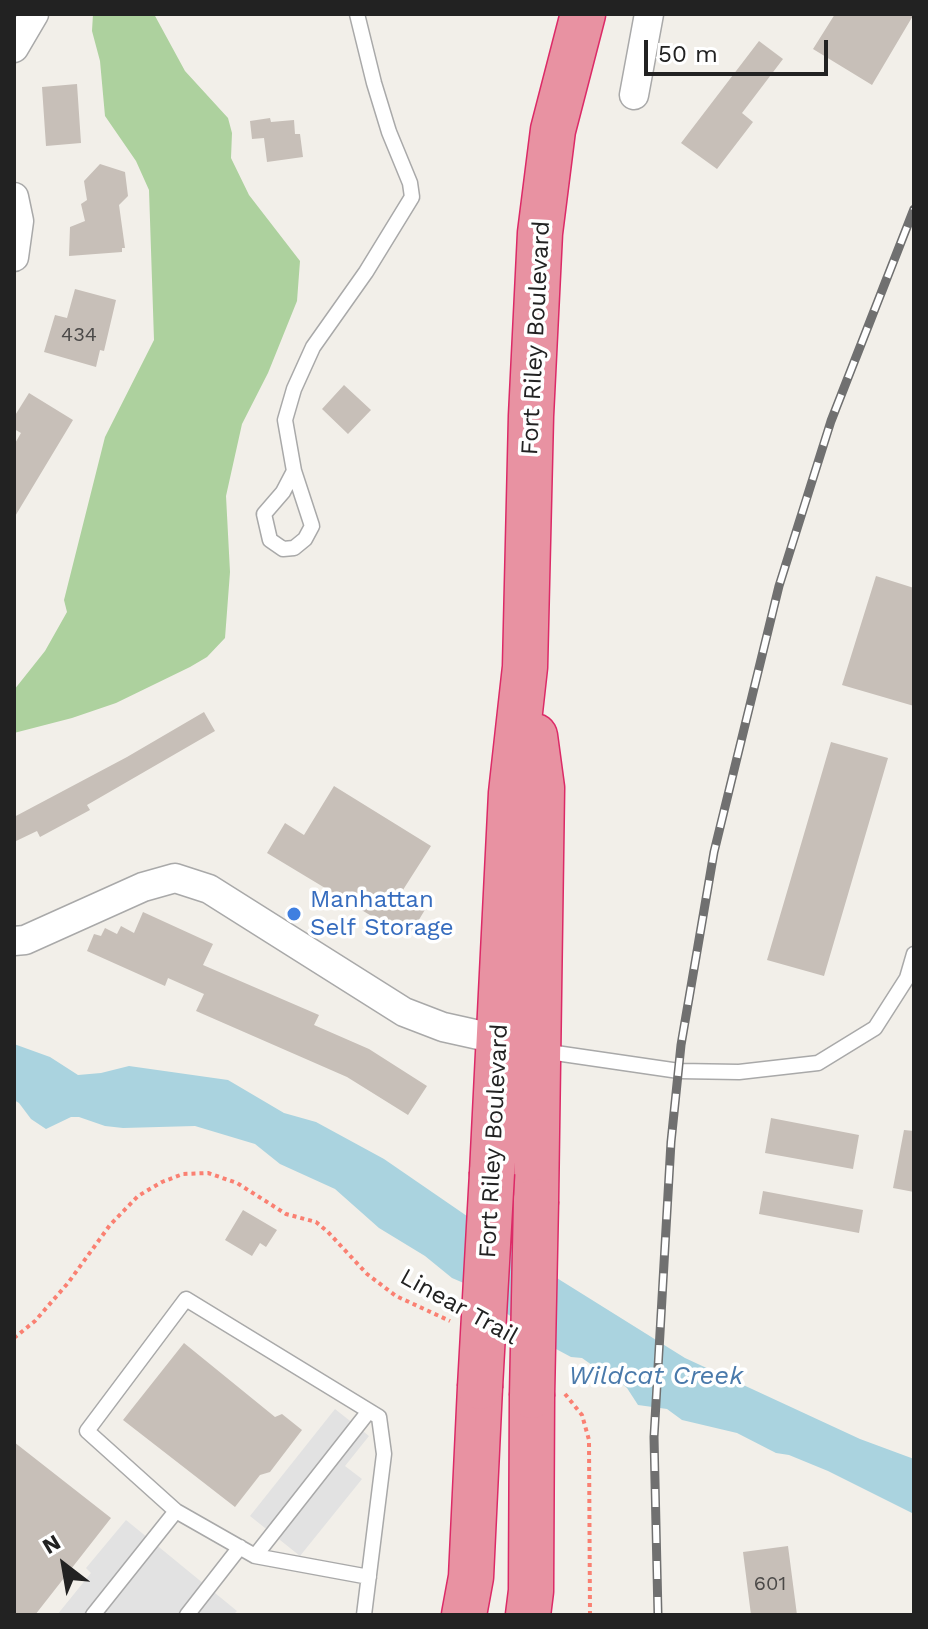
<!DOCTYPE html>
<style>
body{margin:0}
#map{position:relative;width:928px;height:1629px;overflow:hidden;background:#f2efe9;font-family:"Work Sans",sans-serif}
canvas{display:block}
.frame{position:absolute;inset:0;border:16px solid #222;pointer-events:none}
.north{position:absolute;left:24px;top:1525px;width:80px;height:80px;-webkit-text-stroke:6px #fff;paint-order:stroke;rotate:329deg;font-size:22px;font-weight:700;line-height:32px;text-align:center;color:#222}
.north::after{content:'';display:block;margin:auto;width:28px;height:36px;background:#222;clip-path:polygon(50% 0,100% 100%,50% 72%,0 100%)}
.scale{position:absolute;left:644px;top:40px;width:184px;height:36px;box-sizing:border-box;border:4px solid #222;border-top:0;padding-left:10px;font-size:24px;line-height:28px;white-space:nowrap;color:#222;-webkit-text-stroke:6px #fff;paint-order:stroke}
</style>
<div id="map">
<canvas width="928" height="1629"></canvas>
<div class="frame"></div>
<div class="north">N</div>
<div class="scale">50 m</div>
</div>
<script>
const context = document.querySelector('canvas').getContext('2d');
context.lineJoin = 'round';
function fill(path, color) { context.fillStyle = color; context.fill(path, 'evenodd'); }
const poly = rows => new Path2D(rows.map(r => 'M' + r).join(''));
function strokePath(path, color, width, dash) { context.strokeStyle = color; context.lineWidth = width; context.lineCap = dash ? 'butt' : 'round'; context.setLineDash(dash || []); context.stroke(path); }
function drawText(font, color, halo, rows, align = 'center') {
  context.font = font + ' "Work Sans",sans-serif'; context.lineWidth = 7; context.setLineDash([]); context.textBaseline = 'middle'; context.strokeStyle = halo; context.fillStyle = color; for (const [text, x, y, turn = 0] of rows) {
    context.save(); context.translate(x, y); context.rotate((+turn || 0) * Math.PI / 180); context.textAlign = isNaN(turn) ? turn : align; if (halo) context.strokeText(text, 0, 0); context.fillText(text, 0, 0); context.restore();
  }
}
const forest = poly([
 [93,14,154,14,185,71,228,118,232,133,231,158,249,195,300,261,297,301,268,373,242,424,226,496,230,572,225,638,207,657,190,667,116,703,72,718,14,733,14,690,45,651,67,612,64,600,105,437,154,340,149,190,136,161,105,116,100,61,92,31]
]);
const parking = poly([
 [335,1409,369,1436,345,1466,362,1479,300,1556,250,1516],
 [126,1520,237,1611,233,1615,57,1615,91,1573,86,1568]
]);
const water = poly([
 [14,1044,50,1057,78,1075,101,1073,129,1066,228,1080,284,1113,316,1122,384,1159,560,1280,685,1358,860,1439,914,1459,914,1514,828,1471,789,1455,776,1453,737,1433,682,1420,667,1409,638,1405,627,1388,605,1370,599,1370,582,1358,571,1357,556,1349,466,1284,452,1278,425,1256,379,1228,335,1189,280,1164,255,1144,195,1126,123,1128,105,1126,79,1117,71,1117,46,1129,31,1119,19,1103,14,1100]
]);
const building = poly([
 [835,14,914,14,872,85,813,49],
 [759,41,783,59,742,113,753,122,717,169,681,143],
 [77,84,81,143,46,146,42,87],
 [270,118,271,122,294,120,295,134,300,134,303,157,267,162,264,138,252,139,250,121],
 [100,164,125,172,128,196,119,205,125,248,122,248,122,252,69,256,70,227,85,221,81,204,87,200,84,181],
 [75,289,116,300,104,351,100,350,96,367,44,352,55,315,67,318],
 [344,385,371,410,348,434,322,409],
 [29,393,73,420,14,518,14,445,21,433,14,429,14,417],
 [876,576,914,588,914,706,842,685],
 [204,712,215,731,87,805,90,810,40,837,37,831,14,842,14,817,127,757],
 [831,742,888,758,824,976,767,960],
 [334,786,431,846,401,893,426,908,408,938,267,853,285,823,304,835],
 [143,912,213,944,203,965,319,1015,314,1025,369,1049,427,1086,408,1115,347,1077,196,1011,204,994,168,978,165,986,87,951,94,934,101,936,105,928,117,934,121,926,134,933],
 [771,1118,859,1135,853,1169,765,1153],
 [904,1130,914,1131,914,1192,893,1188],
 [763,1191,863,1210,859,1233,759,1214],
 [243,1210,277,1230,266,1247,260,1243,252,1256,225,1240],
 [184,1343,275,1417,282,1414,302,1430,270,1472,260,1475,235,1507,123,1420],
 [14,1442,111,1518,35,1615,14,1615],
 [788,1546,797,1615,751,1615,743,1552]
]);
const path = poly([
 [14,1338,35,1321,68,1283,110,1225,138,1196,162,1182,183,1174,208,1173,237,1183,286,1214,316,1222,328,1232,367,1274,396,1296,450,1321],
 [565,1394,582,1415,589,1440,590,1615]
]);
const lane = poly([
 [294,471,283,492,264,514,270,540,283,549,294,548,305,539,312,526,294,471,285,420,294,389,313,347,366,272,412,197,410,183,389,132,374,83,357,14],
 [542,1051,679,1071,739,1072,818,1063,875,1028,907,978,914,954],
 [176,1511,255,1556,369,1577],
 [255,1556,369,1411],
 [93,1615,176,1511,87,1431,186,1299,379,1417,384,1454,364,1615],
 [187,1615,240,1547]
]);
const street = poly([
 [14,48,34,14],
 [634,95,649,14],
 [14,197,19,221,14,257],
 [14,941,25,940,143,887,175,878,209,889,404,1012,443,1027,515,1043]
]);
const highway = poly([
 [535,736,542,788,536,1201],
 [492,1173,511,793,525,667,531,416,540,233,553,130,583,14],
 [464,1615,471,1577,480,1387],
 [528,1615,531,1591,532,1396]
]);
const rail = poly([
 [658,1615,654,1437,671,1142,681,1045,714,852,779,586,831,421,914,209]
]);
const highwayBridge = poly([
 [480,1387,492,1173],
 [532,1396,536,1201]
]);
const markers = [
 [294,914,8,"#3f7fe0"]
];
const numberNames = [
 ["434",79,335],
 ["601",770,1584]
];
const streetNames = [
 ["Fort Riley Boulevard",536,338,-87],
 ["Fort Riley Boulevard",494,1141,-87],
 ["Linear Trail",459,1307,29]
];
const shopNames = [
 ["Manhattan",310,900],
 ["Self Storage",310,928]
];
const waterNames = [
 ["Wildcat Creek",656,1376]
];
fill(forest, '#add19e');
fill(parking, '#e2e2e2');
fill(water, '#aad3df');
fill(building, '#c7bfb8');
strokePath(lane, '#a9a9a9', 17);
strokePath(street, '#a9a9a9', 31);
strokePath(highway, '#dc2a67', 47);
strokePath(path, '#fa8072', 4, [4, 4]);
strokePath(lane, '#fff', 14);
strokePath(street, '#fff', 28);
strokePath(highway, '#e892a2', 44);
strokePath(rail, '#707070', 9);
strokePath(rail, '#fff', 6, [18]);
strokePath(highwayBridge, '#dc2a67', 47, []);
strokePath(highwayBridge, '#e892a2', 44);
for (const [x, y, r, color] of markers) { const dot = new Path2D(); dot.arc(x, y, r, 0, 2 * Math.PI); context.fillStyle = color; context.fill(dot); strokePath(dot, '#fff', 3); }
drawText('20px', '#4b4948', null, numberNames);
drawText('24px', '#222', '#fff', streetNames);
drawText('24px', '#366cbe', '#fff', shopNames, 'left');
drawText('italic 26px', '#4a7aab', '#fff', waterNames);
</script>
